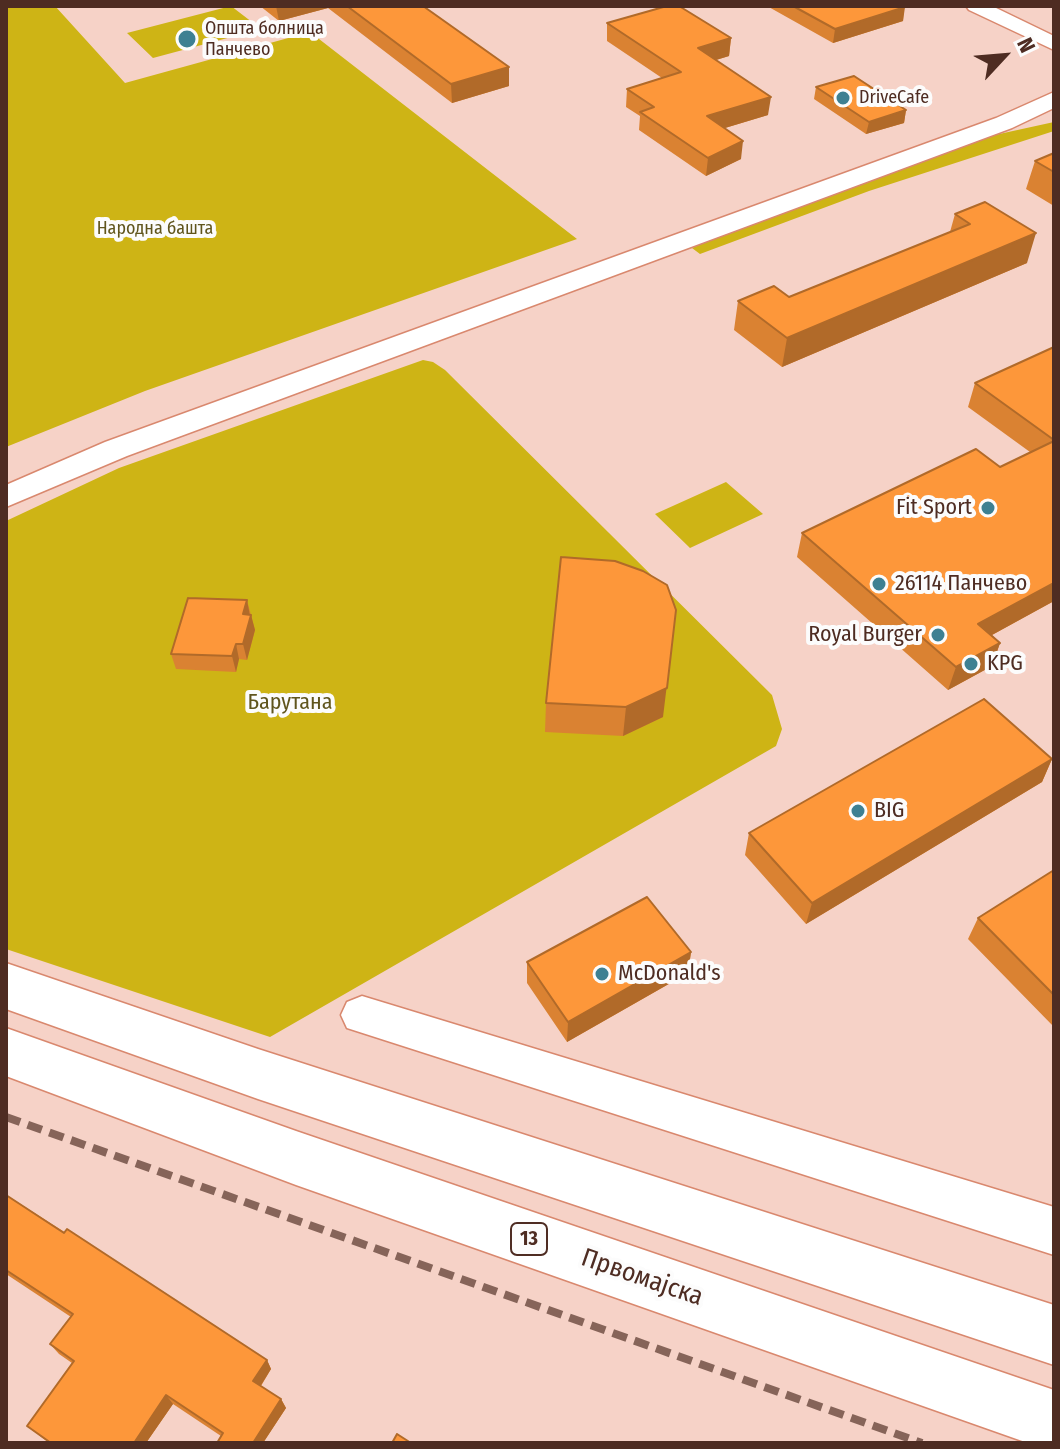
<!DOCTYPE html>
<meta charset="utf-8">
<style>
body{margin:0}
#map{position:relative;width:1060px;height:1449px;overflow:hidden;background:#f6d2c7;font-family:"Fira Sans Condensed",sans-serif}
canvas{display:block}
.frame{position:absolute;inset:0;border:8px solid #4e2c22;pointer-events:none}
.north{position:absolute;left:964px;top:16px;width:80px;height:80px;-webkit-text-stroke:6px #fcfcfc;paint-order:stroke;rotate:64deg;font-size:22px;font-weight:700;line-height:32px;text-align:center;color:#4e2c22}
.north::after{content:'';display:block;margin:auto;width:28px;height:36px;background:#4e2c22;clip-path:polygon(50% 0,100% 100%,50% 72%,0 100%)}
</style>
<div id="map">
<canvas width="1060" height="1449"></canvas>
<div class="frame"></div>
<div class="north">N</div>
</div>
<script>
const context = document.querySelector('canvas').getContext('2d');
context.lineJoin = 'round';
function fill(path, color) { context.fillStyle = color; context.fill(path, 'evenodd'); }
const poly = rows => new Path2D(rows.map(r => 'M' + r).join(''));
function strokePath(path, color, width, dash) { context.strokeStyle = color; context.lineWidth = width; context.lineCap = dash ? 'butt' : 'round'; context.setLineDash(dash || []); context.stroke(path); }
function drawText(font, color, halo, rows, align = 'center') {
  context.font = font + ' "Fira Sans Condensed",sans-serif'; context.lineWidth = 8; context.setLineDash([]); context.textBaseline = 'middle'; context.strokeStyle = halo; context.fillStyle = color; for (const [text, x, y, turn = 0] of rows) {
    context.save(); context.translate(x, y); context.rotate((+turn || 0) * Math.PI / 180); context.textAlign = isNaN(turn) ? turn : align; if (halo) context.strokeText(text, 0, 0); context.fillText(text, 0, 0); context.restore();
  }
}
const green = poly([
 [6,6,55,6,125,83,310,32,577,239,145,391,6,447],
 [231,6,261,29,153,58,127,33],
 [1054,122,1054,131,869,191,700,254,692,248,796,204,981,138],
 [423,360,433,362,445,370,772,695,782,729,776,746,270,1037,6,949,6,521,119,468],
 [726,482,763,514,690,548,655,514]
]);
const minor = poly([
 [966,6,992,6,1054,36,1054,50,969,10,966,6],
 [1054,92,1054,108,1012,128,127,456,6,507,6,485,105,442,996,118,1054,92],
 [362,996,1054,1207,1054,1255,347,1028,341,1015,347,1002,362,996]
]);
const major = poly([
 [6,963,258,1049,1054,1305,1054,1365,258,1099,6,1009,6,963],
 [6,1028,296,1131,1054,1390,1054,1443,1028,1443,296,1185,6,1076,6,1028]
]);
const rail = poly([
 [6,1117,922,1443]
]);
const wall = poly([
 [260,6,423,6,509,67,509,86,452,103,328,8,279,21],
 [767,6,904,6,903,21,833,43],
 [607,23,731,38,729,56,716,60,768,115,725,128,741,159,706,176,639,130,640,116,626,107,627,89,662,78,607,41],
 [816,87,906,110,904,123,866,134,814,99],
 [1054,153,1054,206,1026,189,1035,161],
 [955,214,1027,263,782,367,734,330,738,301,789,297,950,232],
 [1054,347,1054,601,992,635,1000,643,992,666,948,690,797,557,802,533,1000,467,1030,452,968,407,975,383],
 [561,557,663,717,623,736,545,732,546,703],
 [247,600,255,630,247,660,239,659,236,672,176,669,171,654],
 [1052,759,1042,782,806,924,745,855,749,833],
 [1054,870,1054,1027,968,939,978,918],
 [691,952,688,973,567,1042,527,983,527,962],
 [6,1195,267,1360,271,1369,261,1386,281,1399,286,1408,263,1443,217,1443,221,1436,173,1404,146,1443,49,1443,27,1426,72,1363,59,1354,50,1344,71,1317,6,1274]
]);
const shadedWall = poly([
 [276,6,328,6,328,8,279,21],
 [905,7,903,21,833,43,835,29],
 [731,38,729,56,696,66,698,48],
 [509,67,509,86,452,103,451,84],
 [771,97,768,115,705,134,707,116],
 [906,110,904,123,866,134,869,122],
 [743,141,741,159,706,176,708,158],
 [1036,233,1027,263,782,367,787,338],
 [1054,583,1054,601,970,647,978,624],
 [247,600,250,616,243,614],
 [676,610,663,717,623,736,626,707],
 [251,615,255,630,247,660,243,644],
 [1000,643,992,666,948,690,956,667],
 [236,644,239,659,236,672,232,656],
 [1052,759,1042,782,806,924,812,903],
 [691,952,688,973,567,1042,568,1022],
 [267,1360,271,1369,258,1390,253,1381],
 [166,1395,173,1404,146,1443,134,1443],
 [281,1399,286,1408,263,1443,253,1443]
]);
const building = poly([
 [347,6,423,6,509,67,451,84,347,6],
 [667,6,679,6,731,38,698,48,771,97,707,116,743,141,708,158,640,112,654,107,627,89,681,72,607,23,667,6],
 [793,6,904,6,905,7,835,29,793,6],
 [854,76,906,110,869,122,816,87,854,76],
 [1054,153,1054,172,1035,161,1054,153],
 [985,202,1036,233,787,338,738,301,774,286,789,297,970,224,955,214,985,202],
 [1054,347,1054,440,975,383,1054,347],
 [1054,441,1054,583,978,624,1000,643,956,667,802,533,976,449,1000,467,1054,441],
 [561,557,615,561,643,571,667,585,676,610,667,688,626,707,546,703,561,557],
 [188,598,247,600,243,614,251,615,243,644,236,644,232,656,171,654,188,598],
 [984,699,1052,759,812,903,749,833,984,699],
 [1054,870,1054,995,978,918,1054,870],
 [647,897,691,952,568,1022,527,962,647,897],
 [6,1195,64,1233,67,1229,267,1360,253,1381,281,1399,253,1443,217,1443,223,1433,166,1395,134,1443,51,1443,27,1426,74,1361,50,1344,73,1314,6,1270,6,1195],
 [397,1434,411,1443,392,1443,397,1434]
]);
const markers = [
 [187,39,10,"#3e8092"],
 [843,98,8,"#3e8092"],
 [988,508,8,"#3e8092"],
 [879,584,8,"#3e8092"],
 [938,635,8,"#3e8092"],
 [971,664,8,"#3e8092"],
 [858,811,8,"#3e8092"],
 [602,974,8,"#3e8092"]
];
const farPoinames = [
 ["Општа болница",205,29],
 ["Панчево",205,50],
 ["DriveCafe",859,98]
];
const farParknames = [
 ["Народна башта",155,229]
];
const shields = [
 [529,1239,36]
];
const shieldNames = [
 ["13",529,1239]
];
const poiNames = [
 ["Fit Sport",972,508,"right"],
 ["26114 Панчево",895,584],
 ["Royal Burger",922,635,"right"],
 ["KPG",987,664],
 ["BIG",874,811],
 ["McDonald's",618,974]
];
const parkNames = [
 ["Барутана",290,703]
];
const nearStreetnames = [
 ["Првомајска",642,1278,19]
];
fill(green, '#ceb415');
strokePath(minor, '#d9886e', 3);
strokePath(major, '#d9886e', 3);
fill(minor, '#fff');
fill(major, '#fff');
strokePath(rail, '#866459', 8, [15, 8]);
fill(wall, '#da8232');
fill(shadedWall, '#b16a29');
fill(building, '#fd973a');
strokePath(building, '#b16a29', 2);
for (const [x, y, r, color] of markers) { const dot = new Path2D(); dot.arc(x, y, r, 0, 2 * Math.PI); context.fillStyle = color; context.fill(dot); strokePath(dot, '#fcfcfc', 3); }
drawText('18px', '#4e2c22', '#fcfcfc', farPoinames, 'left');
drawText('18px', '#60551d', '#fcfcfc', farParknames);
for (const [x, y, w] of shields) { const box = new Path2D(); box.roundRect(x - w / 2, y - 16, w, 32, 6); context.fillStyle = '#fcfcfc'; context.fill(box); strokePath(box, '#4e2c22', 2); }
drawText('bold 20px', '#4e2c22', null, shieldNames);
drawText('22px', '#4e2c22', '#fcfcfc', poiNames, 'left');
drawText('22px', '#60551d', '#fcfcfc', parkNames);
drawText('26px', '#4e2c22', '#fcfcfc', nearStreetnames);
</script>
